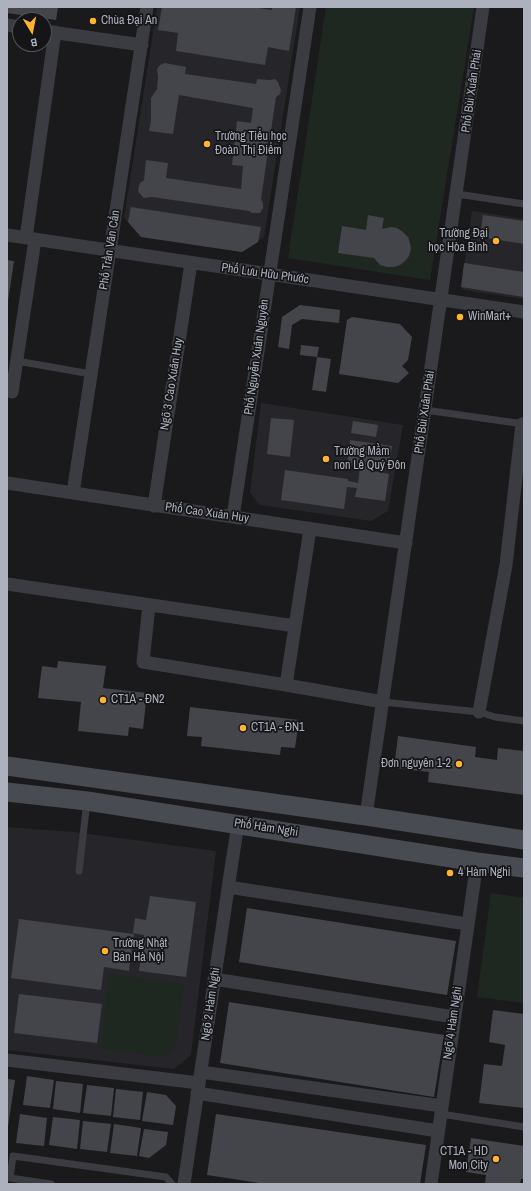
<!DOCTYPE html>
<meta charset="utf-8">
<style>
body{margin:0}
#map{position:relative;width:531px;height:1191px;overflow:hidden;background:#1a1a1d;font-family:"Archivo Narrow",sans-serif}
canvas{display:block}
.frame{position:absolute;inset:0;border:8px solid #acb1bd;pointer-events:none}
.north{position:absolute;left:12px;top:12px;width:40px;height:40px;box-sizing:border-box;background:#151518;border:1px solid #51535a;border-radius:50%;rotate:170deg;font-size:11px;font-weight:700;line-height:16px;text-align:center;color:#acb1bd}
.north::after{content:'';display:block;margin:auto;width:14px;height:18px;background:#ffb32f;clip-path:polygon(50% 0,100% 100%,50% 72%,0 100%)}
</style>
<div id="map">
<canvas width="531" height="1191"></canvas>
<div class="frame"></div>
<div class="north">B</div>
</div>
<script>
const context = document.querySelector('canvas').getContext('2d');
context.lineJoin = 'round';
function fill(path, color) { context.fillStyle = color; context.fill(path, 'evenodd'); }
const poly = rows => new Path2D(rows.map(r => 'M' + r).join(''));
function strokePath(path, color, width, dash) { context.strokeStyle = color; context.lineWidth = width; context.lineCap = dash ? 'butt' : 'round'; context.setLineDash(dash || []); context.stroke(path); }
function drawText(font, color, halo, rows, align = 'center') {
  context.font = font + ' "Archivo Narrow",sans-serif'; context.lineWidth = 3.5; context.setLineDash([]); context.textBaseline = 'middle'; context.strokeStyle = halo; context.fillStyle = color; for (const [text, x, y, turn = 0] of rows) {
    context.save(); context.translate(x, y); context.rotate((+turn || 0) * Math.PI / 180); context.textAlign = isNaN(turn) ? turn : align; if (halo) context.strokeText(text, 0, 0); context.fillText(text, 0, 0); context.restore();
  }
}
const built = poly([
 [157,7,300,7,264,237,242,252,141,237,124,218],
 [472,211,524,219,524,299,464,290,461,287],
 [261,403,403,425,388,511,371,521,260,505,250,493],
 [7,827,74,832,216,851,191,1055,174,1069,7,1050]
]);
const green = poly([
 [326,7,474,7,430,280,288,258],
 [491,893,524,898,524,1003,477,997],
 [109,974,184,984,175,1050,164,1057,100,1049]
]);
const building = poly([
 [7,7,58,7,56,20,7,13],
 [162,7,252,7,272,10,272,7,296,7,289,51,268,47,265,65,176,51,178,33,158,30],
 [165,63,186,67,185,74,256,84,257,79,270,80,275,79,278,82,281,90,280,94,276,97,261,199,263,203,263,208,260,213,252,213,249,211,152,197,144,198,141,195,138,191,139,186,140,183,144,180,146,160,168,163,166,178,241,189,243,166,232,165,237,121,251,123,253,108,179,95,173,134,149,131,151,121,151,98,157,89,158,77,157,69,160,65],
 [131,207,261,227,258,242,242,252,141,237,128,222],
 [368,215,384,218,382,229,391,227,397,228,403,232,408,237,410,243,411,249,409,256,405,261,400,265,394,267,387,267,380,265,374,258,338,253,342,226,366,230],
 [483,215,524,221,524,244,480,237],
 [7,260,14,261,8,301,7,301],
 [464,263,524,272,524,297,461,287],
 [300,305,340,310,339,323,302,319,292,325,289,349,278,347,282,317],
 [352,317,400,324,412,337,408,360,402,366,409,373,398,383,339,374,347,320],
 [301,345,319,347,317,357,331,359,326,392,312,390,317,357,300,355],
 [271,418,294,420,290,457,267,454],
 [353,421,378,425,376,437,351,433],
 [350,440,392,446,389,464,374,462,373,471,389,474,385,501,355,497,357,488,347,487,344,509,281,500,285,470,348,479,348,481,358,483,360,467,347,465],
 [58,661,106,666,103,688,147,693,143,729,129,727,128,736,78,731,81,702,38,698,42,666,57,668],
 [190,707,299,720,295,748,281,747,280,755,201,746,202,737,187,736],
 [398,736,476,747,475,757,497,760,498,748,524,751,524,795,428,782,429,772,394,768],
 [150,896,196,902,186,977,139,971,144,935,133,933,135,918,146,920],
 [247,908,456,941,447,995,239,962],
 [19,919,134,934,129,971,104,967,101,990,11,978],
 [19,994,102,1004,97,1043,14,1033],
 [229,1002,444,1035,434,1097,220,1063],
 [493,1010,524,1014,524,1108,479,1103,484,1064,502,1066,505,1045,489,1042],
 [27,1076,54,1080,50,1108,23,1105],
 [7,1079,15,1080,8,1127,7,1127],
 [56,1081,83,1084,80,1113,53,1109],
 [87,1085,114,1088,111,1116,83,1113],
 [116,1089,143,1092,140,1120,113,1117],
 [147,1092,166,1095,176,1106,173,1125,142,1121],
 [20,1114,47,1118,44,1146,16,1143],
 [216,1114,426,1145,420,1184,266,1184,207,1175],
 [53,1117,80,1120,77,1149,49,1145],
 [83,1121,111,1124,107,1152,80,1149],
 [114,1124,141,1128,137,1156,110,1153],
 [144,1129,168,1132,166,1145,149,1158,139,1156],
 [471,1138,524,1146,524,1179,521,1179,520,1184,485,1184,486,1175,466,1172]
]);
const lane = poly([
 [457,194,524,204],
 [17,361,91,374],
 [425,410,524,424],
 [383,702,479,712,495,717,524,721],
 [79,871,87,801],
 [441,1114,524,1127],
 [51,1184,10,1178,13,1156,166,1177,172,1184]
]);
const street = poly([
 [7,25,20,27],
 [44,31,142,45],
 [7,235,524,312],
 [26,238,55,32],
 [7,391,12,392,35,240],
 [7,483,406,543],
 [73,493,147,7],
 [154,506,191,263],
 [233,517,310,7],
 [7,584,295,626],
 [149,605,143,662,286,685,383,702],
 [286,685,310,529],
 [479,712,506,565,522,424],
 [366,816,483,7],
 [228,887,467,924],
 [214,979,454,1017],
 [7,1060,199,1083],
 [201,1072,442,1106],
 [197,1093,438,1131],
 [184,1184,232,862,238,824],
 [431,1184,477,862]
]);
const secondary = poly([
 [7,766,366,816,524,840],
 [7,792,87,801,477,862,524,868]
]);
const markers = [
 [93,21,4,"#ffb32f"],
 [207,144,4,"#ffb32f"],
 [496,241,4,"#ffb32f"],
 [460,317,4,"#ffb32f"],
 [326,459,4,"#ffb32f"],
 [103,700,4,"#ffb32f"],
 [243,728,4,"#ffb32f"],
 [459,764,4,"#ffb32f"],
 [450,873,4,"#ffb32f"],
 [105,951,4,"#ffb32f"],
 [496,1159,4,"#ffb32f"]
];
const poiNames = [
 ["Chùa Đại An",101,21],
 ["Trường Tiểu học",215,137],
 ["Đoàn Thị Điểm",215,151],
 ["Trường Đại",488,234,"right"],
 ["học Hòa Bình",488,248,"right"],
 ["WinMart+",468,317],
 ["Trường Mầm",334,452],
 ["non Lê Quý Đôn",334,466],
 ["CT1A - ĐN2",111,700],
 ["CT1A - ĐN1",251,728],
 ["Đơn nguyên 1-2",451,764,"right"],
 ["4 Hàm Nghi",458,873],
 ["Trường Nhật",113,944],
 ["Bản Hà Nội",113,958],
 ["CT1A - HD",488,1152,"right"],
 ["Mon City",488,1166,"right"]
];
const streetNames = [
 ["Phố Bùi Xuân Phái",472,91,-82],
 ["Phố Trần Văn Cẩn",110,250,-81],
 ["Phố Lưu Hữu Phước",265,274,8],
 ["Phố Nguyễn Xuân Nguyên",257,357,-82],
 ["Ngõ 3 Cao Xuân Huy",172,384,-81],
 ["Phố Bùi Xuân Phái",425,412,-82],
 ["Phố Cao Xuân Huy",207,513,8],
 ["Phố Hàm Nghi",266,828,9],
 ["Ngõ 2 Hàm Nghi",211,1004,-82],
 ["Ngõ 4 Hàm Nghi",453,1023,-82]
];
fill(built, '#26262a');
fill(green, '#1f2820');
fill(building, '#44454a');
strokePath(lane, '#3b3c42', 7);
strokePath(street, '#3b3c42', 13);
strokePath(secondary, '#484b52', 19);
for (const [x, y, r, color] of markers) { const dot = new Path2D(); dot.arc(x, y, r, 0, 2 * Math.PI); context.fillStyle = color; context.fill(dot); strokePath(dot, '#151518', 1.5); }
drawText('12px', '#acb1bd', '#151518', poiNames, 'left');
drawText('12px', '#acb1bd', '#151518', streetNames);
</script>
